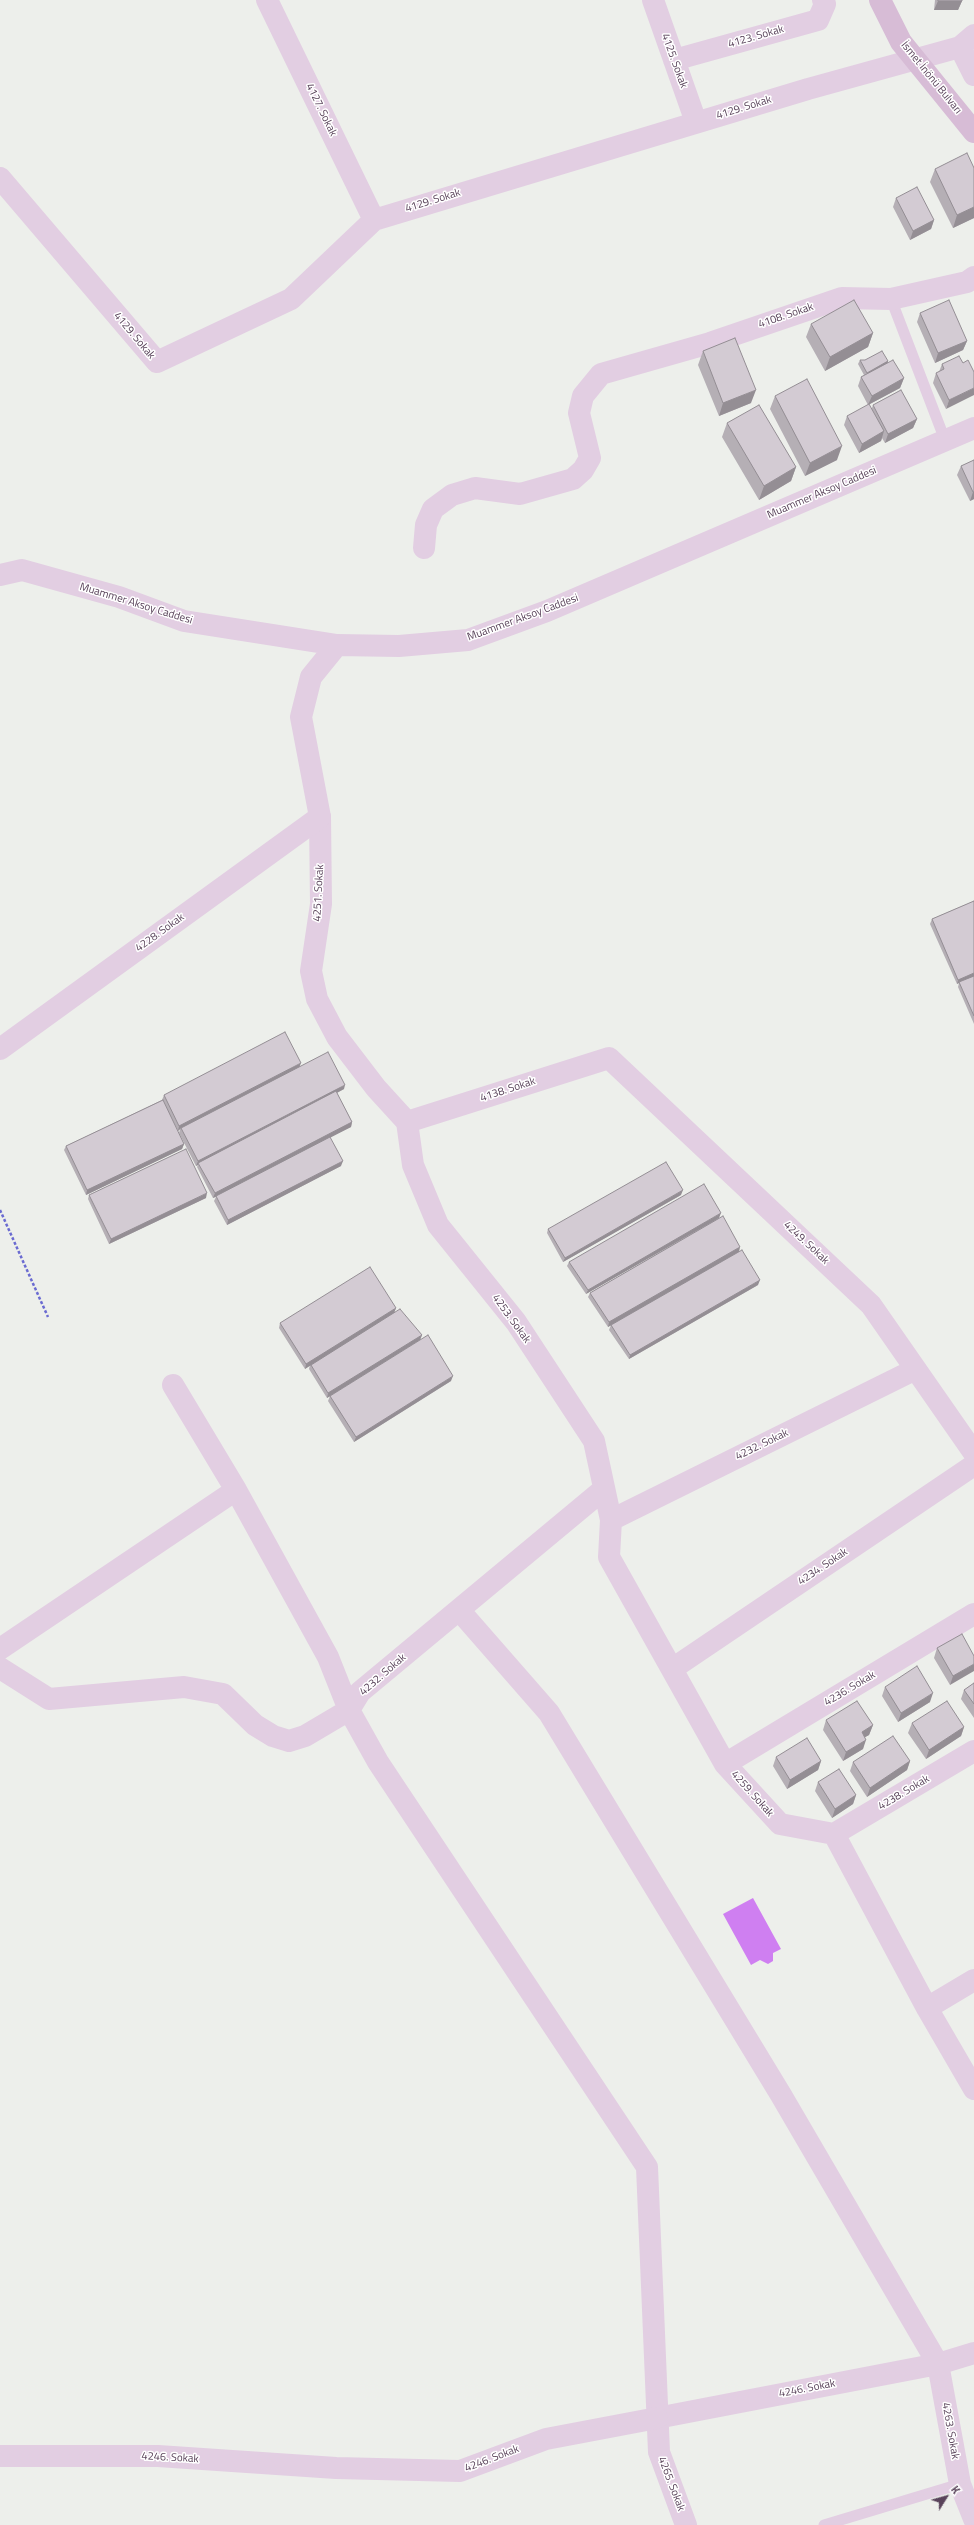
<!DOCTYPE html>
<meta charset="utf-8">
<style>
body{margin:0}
#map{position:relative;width:974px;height:2525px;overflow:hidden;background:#edefeb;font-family:"Titillium Web",sans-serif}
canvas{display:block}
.north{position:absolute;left:926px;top:2477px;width:40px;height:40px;-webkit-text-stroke:3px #fff;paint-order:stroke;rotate:53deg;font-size:11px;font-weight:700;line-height:16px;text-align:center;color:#59435a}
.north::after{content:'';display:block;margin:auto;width:14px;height:18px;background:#59435a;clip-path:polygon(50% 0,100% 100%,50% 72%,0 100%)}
</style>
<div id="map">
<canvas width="974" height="2525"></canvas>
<div class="north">K</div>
</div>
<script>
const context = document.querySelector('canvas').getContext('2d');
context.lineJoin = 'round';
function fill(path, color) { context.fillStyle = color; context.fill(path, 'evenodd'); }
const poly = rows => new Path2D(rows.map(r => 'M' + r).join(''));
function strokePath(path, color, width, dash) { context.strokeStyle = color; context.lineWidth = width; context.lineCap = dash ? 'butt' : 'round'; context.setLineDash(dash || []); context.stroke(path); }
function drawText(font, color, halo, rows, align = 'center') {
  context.font = font + ' "Titillium Web",sans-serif'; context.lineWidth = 3; context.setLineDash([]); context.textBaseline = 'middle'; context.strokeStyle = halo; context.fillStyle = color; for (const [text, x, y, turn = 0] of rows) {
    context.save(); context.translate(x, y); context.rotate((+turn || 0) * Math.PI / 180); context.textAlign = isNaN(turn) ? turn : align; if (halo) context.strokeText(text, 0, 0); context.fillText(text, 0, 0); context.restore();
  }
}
const water = poly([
 [753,1898,781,1949,773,1953,773,1961,768,1964,760,1960,751,1965,723,1914]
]);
const path = poly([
 [0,1210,48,1317]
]);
const service = poly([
 [891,299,945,440],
 [824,2525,960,2484]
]);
const minor = poly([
 [267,0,374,220],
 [653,0,696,122],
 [960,47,974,75],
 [674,60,818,20,825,4,823,0],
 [0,178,157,362,291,299,374,220,808,89,960,47,974,35],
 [424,548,426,525,433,509,452,495,475,488,520,494,573,479,583,470,590,458,579,413,583,396,601,374,710,343,842,298,891,299,967,282,974,277],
 [320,817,321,904,311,971,317,999,337,1037,376,1088,407,1122],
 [407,1122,413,1165,438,1225,516,1322,594,1441,611,1520,609,1557,725,1764,780,1824,834,1834],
 [407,1122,609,1058,871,1305,974,1453],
 [173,1385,236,1490,328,1657,349,1710,378,1762,647,2167,659,2452,686,2525],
 [611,1520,914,1370],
 [459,1610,549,1713,781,2095,938,2364,960,2484,974,2519],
 [0,1649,236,1490],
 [0,1668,49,1699,184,1687,223,1694,255,1725,273,1736,289,1741,305,1736,349,1710,360,1692,604,1489],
 [672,1669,974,1465],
 [725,1764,974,1614],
 [834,1834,927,2008,974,2089],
 [834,1834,974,1751],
 [927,2008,974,1980],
 [657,2418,938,2364,974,2353]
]);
const tertiary = poly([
 [0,575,22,570,119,597,184,621,337,645,399,646,468,640,547,611,974,428],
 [0,1049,320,817,301,717,311,677,337,645],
 [0,2456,158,2456,336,2468,460,2471,546,2439,657,2418]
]);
const secondary = poly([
 [880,0,901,42,974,132]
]);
const wall = poly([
 [935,0,962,0,962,1,958,10,934,10],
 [974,168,974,218,953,228,930,182,935,169],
 [896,198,934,220,931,229,910,240,893,207],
 [920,313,967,341,963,350,935,363,917,322],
 [811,324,873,333,868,347,825,371,806,337],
 [703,351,751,403,719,416,698,365],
 [860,360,865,360,888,361,888,363,904,378,900,388,868,405,858,386,861,377,864,375,858,364],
 [963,363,946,409,933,383,936,373,939,372,942,364],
 [775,396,837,460,805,476,770,409],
 [873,405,917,419,913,428,885,443,882,438,881,441,859,453,844,425,847,416,872,408],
 [727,423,796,467,791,481,759,500,722,437],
 [974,460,974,499,970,501,957,475,961,466],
 [974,901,974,1024,958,987,959,983,957,984,930,924,932,919],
 [300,1066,344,1089,337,1093,352,1122,351,1127,330,1137,341,1166,227,1225,214,1201,216,1197,213,1198,197,1167,198,1165,196,1166,179,1133,180,1129,178,1131,170,1116,184,1144,182,1149,86,1195,64,1150,66,1146,162,1100,164,1095],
 [89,1195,206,1198,109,1244,88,1199],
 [681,1195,563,1262,547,1233,548,1229],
 [719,1218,739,1252,608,1327,588,1297,590,1293,708,1224,586,1294,567,1266,569,1262],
 [758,1285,629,1359,609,1330,611,1325],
 [396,1308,394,1313,422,1335,420,1340,327,1398,309,1369,310,1365,305,1369,279,1328,280,1323],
 [451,1381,354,1442,328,1401,330,1396],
 [937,1648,974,1656,950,1685,934,1658],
 [974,1683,974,1718,961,1699,964,1690],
 [885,1687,930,1702,898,1722,882,1696],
 [826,1720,873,1725,869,1735,865,1737,863,1749,843,1761,823,1730],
 [912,1723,964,1727,961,1736,926,1759,908,1733],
 [776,1757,821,1761,818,1770,787,1789,773,1766],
 [910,1761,907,1770,867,1797,850,1771,853,1762],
 [818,1782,856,1795,853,1804,832,1818,815,1791]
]);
const shadedWall = poly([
 [938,1,962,1,958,10,934,10],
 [974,207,974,218,953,228,957,215],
 [934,220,931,229,910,240,913,231],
 [873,333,868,347,825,371,830,357],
 [967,341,963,350,935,363,938,353],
 [888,361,887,366,866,377,867,373],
 [904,378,900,388,868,405,872,396],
 [974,388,974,395,946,409,949,400],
 [756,390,751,403,719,416,723,403],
 [917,419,913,428,885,443,888,434],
 [884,431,881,441,859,453,862,444],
 [842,446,837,460,805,476,810,463],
 [796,467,791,481,759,500,764,486],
 [973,492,974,492,974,499,970,501],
 [974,973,974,977,959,982,959,983,957,984,958,980],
 [301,1063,299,1068,181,1128,178,1131,179,1126],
 [345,1085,344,1089,199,1164,198,1163,198,1165,196,1166,198,1161],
 [352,1122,351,1127,213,1198,215,1193],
 [184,1144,182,1149,86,1195,87,1190],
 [343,1161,341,1166,227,1225,228,1220],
 [683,1190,681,1195,563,1262,565,1258],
 [207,1193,206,1198,109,1244,111,1239],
 [721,1213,719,1218,586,1294,588,1290],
 [740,1247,739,1252,608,1327,609,1322],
 [760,1280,758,1285,629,1359,630,1355],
 [396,1308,394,1313,305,1369,306,1364],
 [422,1335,420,1340,327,1398,328,1393],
 [453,1376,451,1381,354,1442,356,1437],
 [974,1664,974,1671,950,1685,953,1676],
 [933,1693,930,1702,898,1722,901,1713],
 [873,1725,869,1735,858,1741,862,1732],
 [964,1727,961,1736,926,1759,929,1750],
 [866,1740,863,1749,843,1761,846,1752],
 [821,1761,818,1770,787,1789,790,1780],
 [910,1761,907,1770,867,1797,870,1788],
 [856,1795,853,1804,832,1818,835,1809]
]);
const building = poly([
 [938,0,962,0,962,1,938,1,938,0],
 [967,153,974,168,974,207,957,215,935,169,967,153],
 [917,187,934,220,913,231,896,198,917,187],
 [854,300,873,333,830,357,811,324,854,300],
 [949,300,967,341,938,353,920,313,949,300],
 [735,338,756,390,723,403,703,351,735,338],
 [882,351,888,361,867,373,860,360,865,360,882,351],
 [959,356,963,363,968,360,974,372,974,388,949,400,936,373,944,369,942,364,959,356],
 [893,360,904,378,872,396,861,377,893,360],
 [807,379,842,446,810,463,775,396,807,379],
 [901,390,917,419,888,434,873,405,901,390],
 [869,404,884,431,862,444,847,416,869,404],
 [759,405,796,467,764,486,727,423,759,405],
 [974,460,974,492,973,492,961,466,974,460],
 [974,901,974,973,958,980,932,919,974,901],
 [974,976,974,1016,959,982,974,976],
 [285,1032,301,1063,179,1126,164,1095,285,1032],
 [328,1052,345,1085,198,1161,181,1128,328,1052],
 [336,1091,352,1122,215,1193,198,1163,336,1091],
 [163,1100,184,1144,87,1190,66,1146,163,1100],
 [330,1137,343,1161,228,1220,216,1196,330,1137],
 [186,1149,207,1193,111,1239,89,1195,186,1149],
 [666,1162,683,1190,565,1258,548,1229,666,1162],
 [704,1184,721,1213,588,1290,569,1262,704,1184],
 [723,1216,740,1247,609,1322,590,1293,723,1216],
 [742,1250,760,1280,630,1355,611,1325,742,1250],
 [370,1267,396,1308,306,1364,280,1323,370,1267],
 [400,1309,422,1335,328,1393,311,1365,400,1309],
 [428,1335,453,1376,356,1437,330,1396,428,1335],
 [962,1634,974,1656,974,1664,953,1676,937,1648,962,1634],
 [917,1666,933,1693,901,1713,885,1687,917,1666],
 [974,1683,974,1704,964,1690,974,1683],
 [857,1701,873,1725,862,1732,866,1740,846,1752,826,1720,857,1701],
 [947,1701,964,1727,929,1750,912,1723,947,1701],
 [893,1736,910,1761,870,1788,853,1762,893,1736],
 [807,1738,821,1761,790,1780,776,1757,807,1738],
 [839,1769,856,1795,835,1809,818,1782,839,1769]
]);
const streetNames = [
 ["4123. Sokak",756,37,-16],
 ["4125. Sokak",674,61,70],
 ["İsmet İnönü Bulvarı",931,78,51],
 ["4129. Sokak",744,108,-17],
 ["4127. Sokak",321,110,64],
 ["4129. Sokak",433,201,-17],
 ["4108. Sokak",786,316,-19],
 ["4129. Sokak",134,336,50],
 ["Muammer Aksoy Caddesi",822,493,-23],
 ["Muammer Aksoy Caddesi",136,604,17],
 ["Muammer Aksoy Caddesi",523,618,-20],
 ["4251. Sokak",319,893,-87],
 ["4228. Sokak",160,933,-36],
 ["4138. Sokak",508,1090,-18],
 ["4249. Sokak",806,1243,43],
 ["4253. Sokak",511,1319,54],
 ["4232. Sokak",762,1445,-26],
 ["4234. Sokak",823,1567,-34],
 ["4232. Sokak",383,1675,-41],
 ["4236. Sokak",850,1689,-31],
 ["4238. Sokak",904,1793,-31],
 ["4259. Sokak",752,1794,48],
 ["4246. Sokak",807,2389,-11],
 ["4263. Sokak",950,2431,80],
 ["4246. Sokak",170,2458,3],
 ["4246. Sokak",492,2459,-21],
 ["4265. Sokak",671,2484,69]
];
fill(water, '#cf7ff1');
strokePath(path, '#6b6bd1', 2.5, [3, 2]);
strokePath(service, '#e2cee2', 11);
strokePath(minor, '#e2cee2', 22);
strokePath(tertiary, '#e2cee2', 22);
strokePath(secondary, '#d7bcd6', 22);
fill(wall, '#b5afb5');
fill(shadedWall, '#948e94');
fill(building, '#d3cbd3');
strokePath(building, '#948e94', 1);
drawText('11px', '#59435a', '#fff', streetNames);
</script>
